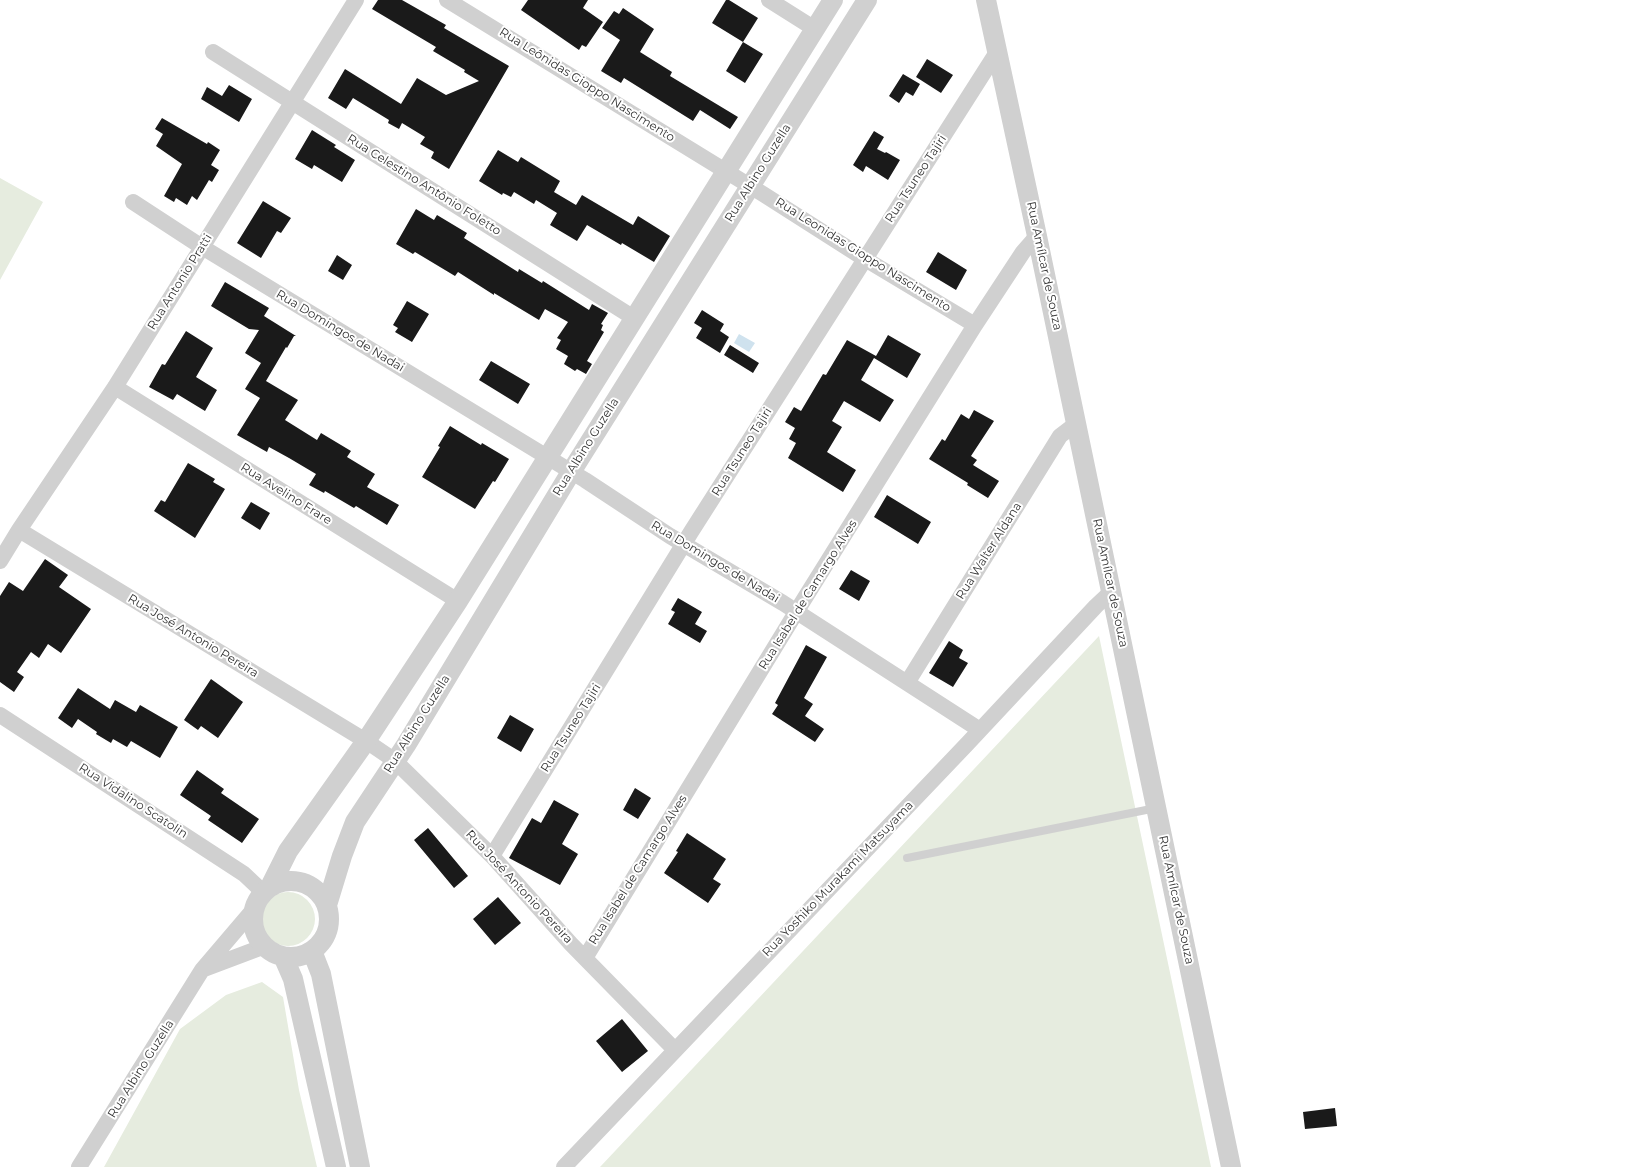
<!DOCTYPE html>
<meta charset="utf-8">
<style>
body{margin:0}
canvas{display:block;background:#fff}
</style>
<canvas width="1629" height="1167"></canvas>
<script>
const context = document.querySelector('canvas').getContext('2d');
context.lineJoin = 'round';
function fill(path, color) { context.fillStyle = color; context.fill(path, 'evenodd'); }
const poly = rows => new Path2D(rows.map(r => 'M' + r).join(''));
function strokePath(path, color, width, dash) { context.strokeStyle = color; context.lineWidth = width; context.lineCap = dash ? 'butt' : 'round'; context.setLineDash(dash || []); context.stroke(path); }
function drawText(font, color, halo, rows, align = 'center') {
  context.font = font + ' Montserrat,sans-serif'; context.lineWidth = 4; context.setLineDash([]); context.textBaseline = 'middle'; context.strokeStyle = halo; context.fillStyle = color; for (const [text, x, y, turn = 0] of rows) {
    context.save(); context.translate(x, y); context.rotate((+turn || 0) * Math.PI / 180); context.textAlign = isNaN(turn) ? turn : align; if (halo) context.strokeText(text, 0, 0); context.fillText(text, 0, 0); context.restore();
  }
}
const green = poly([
 [0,178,43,202,0,280],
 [1099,636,1211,1167,600,1167],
 '261 919a27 27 0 1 1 54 0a27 27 0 1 1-54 0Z',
 [262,982,283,997,299,1090,317,1167,104,1167,180,1029,226,995]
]);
const water = poly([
 [739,334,755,343,749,352,734,343]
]);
const building = poly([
 [378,0,402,0,446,25,444,28,509,66,449,169,431,158,434,152,420,144,425,137,402,123,399,129,388,123,389,120,353,98,346,109,328,98,345,69,401,104,417,78,446,95,479,81,464,72,465,70,433,51,436,47,372,9],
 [528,0,588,0,583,8,603,22,586,47,582,45,579,50,521,10],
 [726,0,729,0,758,18,743,42,712,23],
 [623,8,654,29,640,52,672,72,670,76,738,117,730,129,700,110,693,121,624,78,621,83,601,71,620,40,602,28,614,11,619,14],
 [743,42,763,54,745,83,726,71],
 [927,59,953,75,941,93,916,77],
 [903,74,920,84,913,96,906,92,899,103,889,96],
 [229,85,252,99,239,122,201,99,207,87,222,96],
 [162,118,207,144,208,142,220,150,211,165,219,170,212,182,209,180,197,200,192,196,187,205,176,198,174,202,164,196,182,164,156,146,163,134,155,129],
 [312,130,336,145,334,147,355,160,342,182,314,165,312,169,295,159],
 [874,131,884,137,877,149,885,153,886,152,900,160,888,180,866,166,863,172,853,165],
 [498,150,518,162,521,157,560,181,554,192,576,205,582,195,633,225,638,216,670,236,654,262,622,243,621,245,587,225,577,241,550,225,557,213,536,200,534,204,514,192,511,197,503,193,502,195,479,181],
 [263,201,291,218,281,233,277,231,261,258,237,243],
 [416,209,434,220,437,215,467,233,464,238,518,272,519,269,542,283,543,281,589,310,592,304,608,313,601,324,603,325,601,330,604,332,587,361,592,364,586,374,577,369,575,371,564,364,568,356,556,349,561,340,557,338,568,322,545,309,539,320,494,293,494,295,458,272,455,276,415,252,413,254,396,244],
 [938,252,967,270,956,290,926,272],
 [337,255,352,265,343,280,328,271],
 [225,282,269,308,264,316,296,336,294,336,287,348,286,347,266,381,298,400,285,420,317,440,321,433,351,451,347,457,375,474,367,487,399,505,387,525,356,506,354,508,325,491,324,493,309,485,316,474,289,458,269,447,267,452,237,435,260,398,245,389,261,363,245,353,259,330,249,329,211,306],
 [407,301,429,314,412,342,395,332,398,328,393,325],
 [702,310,724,324,720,331,729,337,720,353,696,338,702,328,694,323],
 [186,331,213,348,196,377,217,390,205,411,177,394,173,400,149,387,162,364,165,365],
 [888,335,921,354,907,378,874,358,861,380,894,400,880,422,844,401,832,421,842,427,827,452,856,470,843,492,788,458,796,443,789,439,795,428,785,422,794,407,801,411,823,374,826,375,847,340,876,356],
 [730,345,759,363,753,373,724,355],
 [491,361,530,384,518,404,479,380],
 [974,410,994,421,971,456,977,460,973,465,999,481,988,498,967,485,968,483,929,459,942,439,945,441,961,414,969,419],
 [450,426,481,445,482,443,509,459,495,482,493,481,475,509,422,477,440,447,438,446],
 [188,463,215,479,213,482,225,489,195,538,154,511,161,500,165,502],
 [887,495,931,522,918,544,874,517],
 [251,502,270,513,260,530,241,518],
 [45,559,68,575,59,587,91,609,61,653,48,644,39,658,31,652,17,672,24,677,14,692,0,682,0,596,9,582,23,591],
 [851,570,870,581,859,601,839,589],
 [678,598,702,612,695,624,707,631,700,643,668,624,675,612,671,610],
 [949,641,963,650,959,658,968,663,953,687,929,673],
 [806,645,827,657,804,698,813,704,805,716,824,729,815,742,772,714,778,705,775,703],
 [211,679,243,702,218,738,201,726,198,730,184,720],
 [78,688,110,709,115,700,136,712,140,705,178,727,160,758,131,741,127,747,113,739,111,743,96,734,97,732,78,719,72,728,58,718],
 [510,715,534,729,521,752,497,738],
 [197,770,224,789,221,793,259,819,242,843,208,820,211,816,180,795],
 [635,788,651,798,638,819,623,810],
 [554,800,579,814,562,844,578,854,560,885,509,858,532,818,541,823],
 [428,828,468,876,454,888,414,840],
 [687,833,726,859,713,879,721,884,708,903,664,873,678,852,676,851],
 [498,897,521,923,495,945,473,919],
 [622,1019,648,1051,622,1072,596,1041],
 [1335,1108,1337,1126,1305,1129,1303,1112]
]);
const service = poly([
 [907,858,1156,808]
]);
const minor = poly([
 [447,0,763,194,865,259,975,325],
 [769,0,815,29],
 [213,52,634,318],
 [133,202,202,247,585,480,670,536,783,603,980,730],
 [115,387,458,601],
 [19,530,366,741,394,760,492,856,571,944,675,1050],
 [0,561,19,530,115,387,356,0],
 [907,683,1060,436,1077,423],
 [0,715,244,874,263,892],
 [492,856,691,532,997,52],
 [585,958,803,601,975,325,1023,252,1037,236],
 [204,969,265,946],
 [79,1167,202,970,254,909],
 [564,1167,968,743,1096,606,1112,591]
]);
const tertiary = poly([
 [986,0,1037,236,1231,1167],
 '253 919a38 38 0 1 1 76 0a38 38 0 1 1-76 0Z',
 [270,887,288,851,366,741,458,601,833,0],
 [327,905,342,856,355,822,406,745,571,472,867,0],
 [312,951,321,974,360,1167],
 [283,956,293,979,336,1167]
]);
const streetNames = [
 ["Rua Leônidas Gioppo Nascimento",587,85,32],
 ["Rua Albino Guzella",758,173,-58],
 ["Rua Tsuneo Tajiri",916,179,-57],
 ["Rua Celestino Antônio Foletto",424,185,32],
 ["Rua Leonidas Gioppo Nascimento",863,255,32],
 ["Rua Amílcar de Souza",1044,266,78],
 ["Rua Antonio Pratti",180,282,-58],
 ["Rua Domingos de Nadai",340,331,31],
 ["Rua Albino Guzella",586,447,-58],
 ["Rua Tsuneo Tajiri",742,452,-58],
 ["Rua Avelino Frare",286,494,32],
 ["Rua Walter Aldana",989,551,-58],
 ["Rua Domingos de Nadai",715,562,31],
 ["Rua Amílcar de Souza",1110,583,78],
 ["Rua Isabel de Camargo Alves",808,595,-58],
 ["Rua José Antonio Pereira",193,636,31],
 ["Rua Albino Guzella",417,724,-58],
 ["Rua Tsuneo Tajiri",571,728,-58],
 ["Rua Vidalino Scatolin",133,801,33],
 ["Rua Isabel de Camargo Alves",638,870,-58],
 ["Rua Yoshiko Murakami Matsuyama",838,879,-46],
 ["Rua José Antonio Pereira",519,887,47],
 ["Rua Amílcar de Souza",1176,900,78],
 ["Rua Albino Guzella",141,1069,-58]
];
fill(green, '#e6ecdf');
fill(water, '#cfe2ee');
fill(building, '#1a1a1a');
strokePath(service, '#d0d0d0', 8);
strokePath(minor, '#d0d0d0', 16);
strokePath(tertiary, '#d0d0d0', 20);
drawText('12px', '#333', '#fff', streetNames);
</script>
